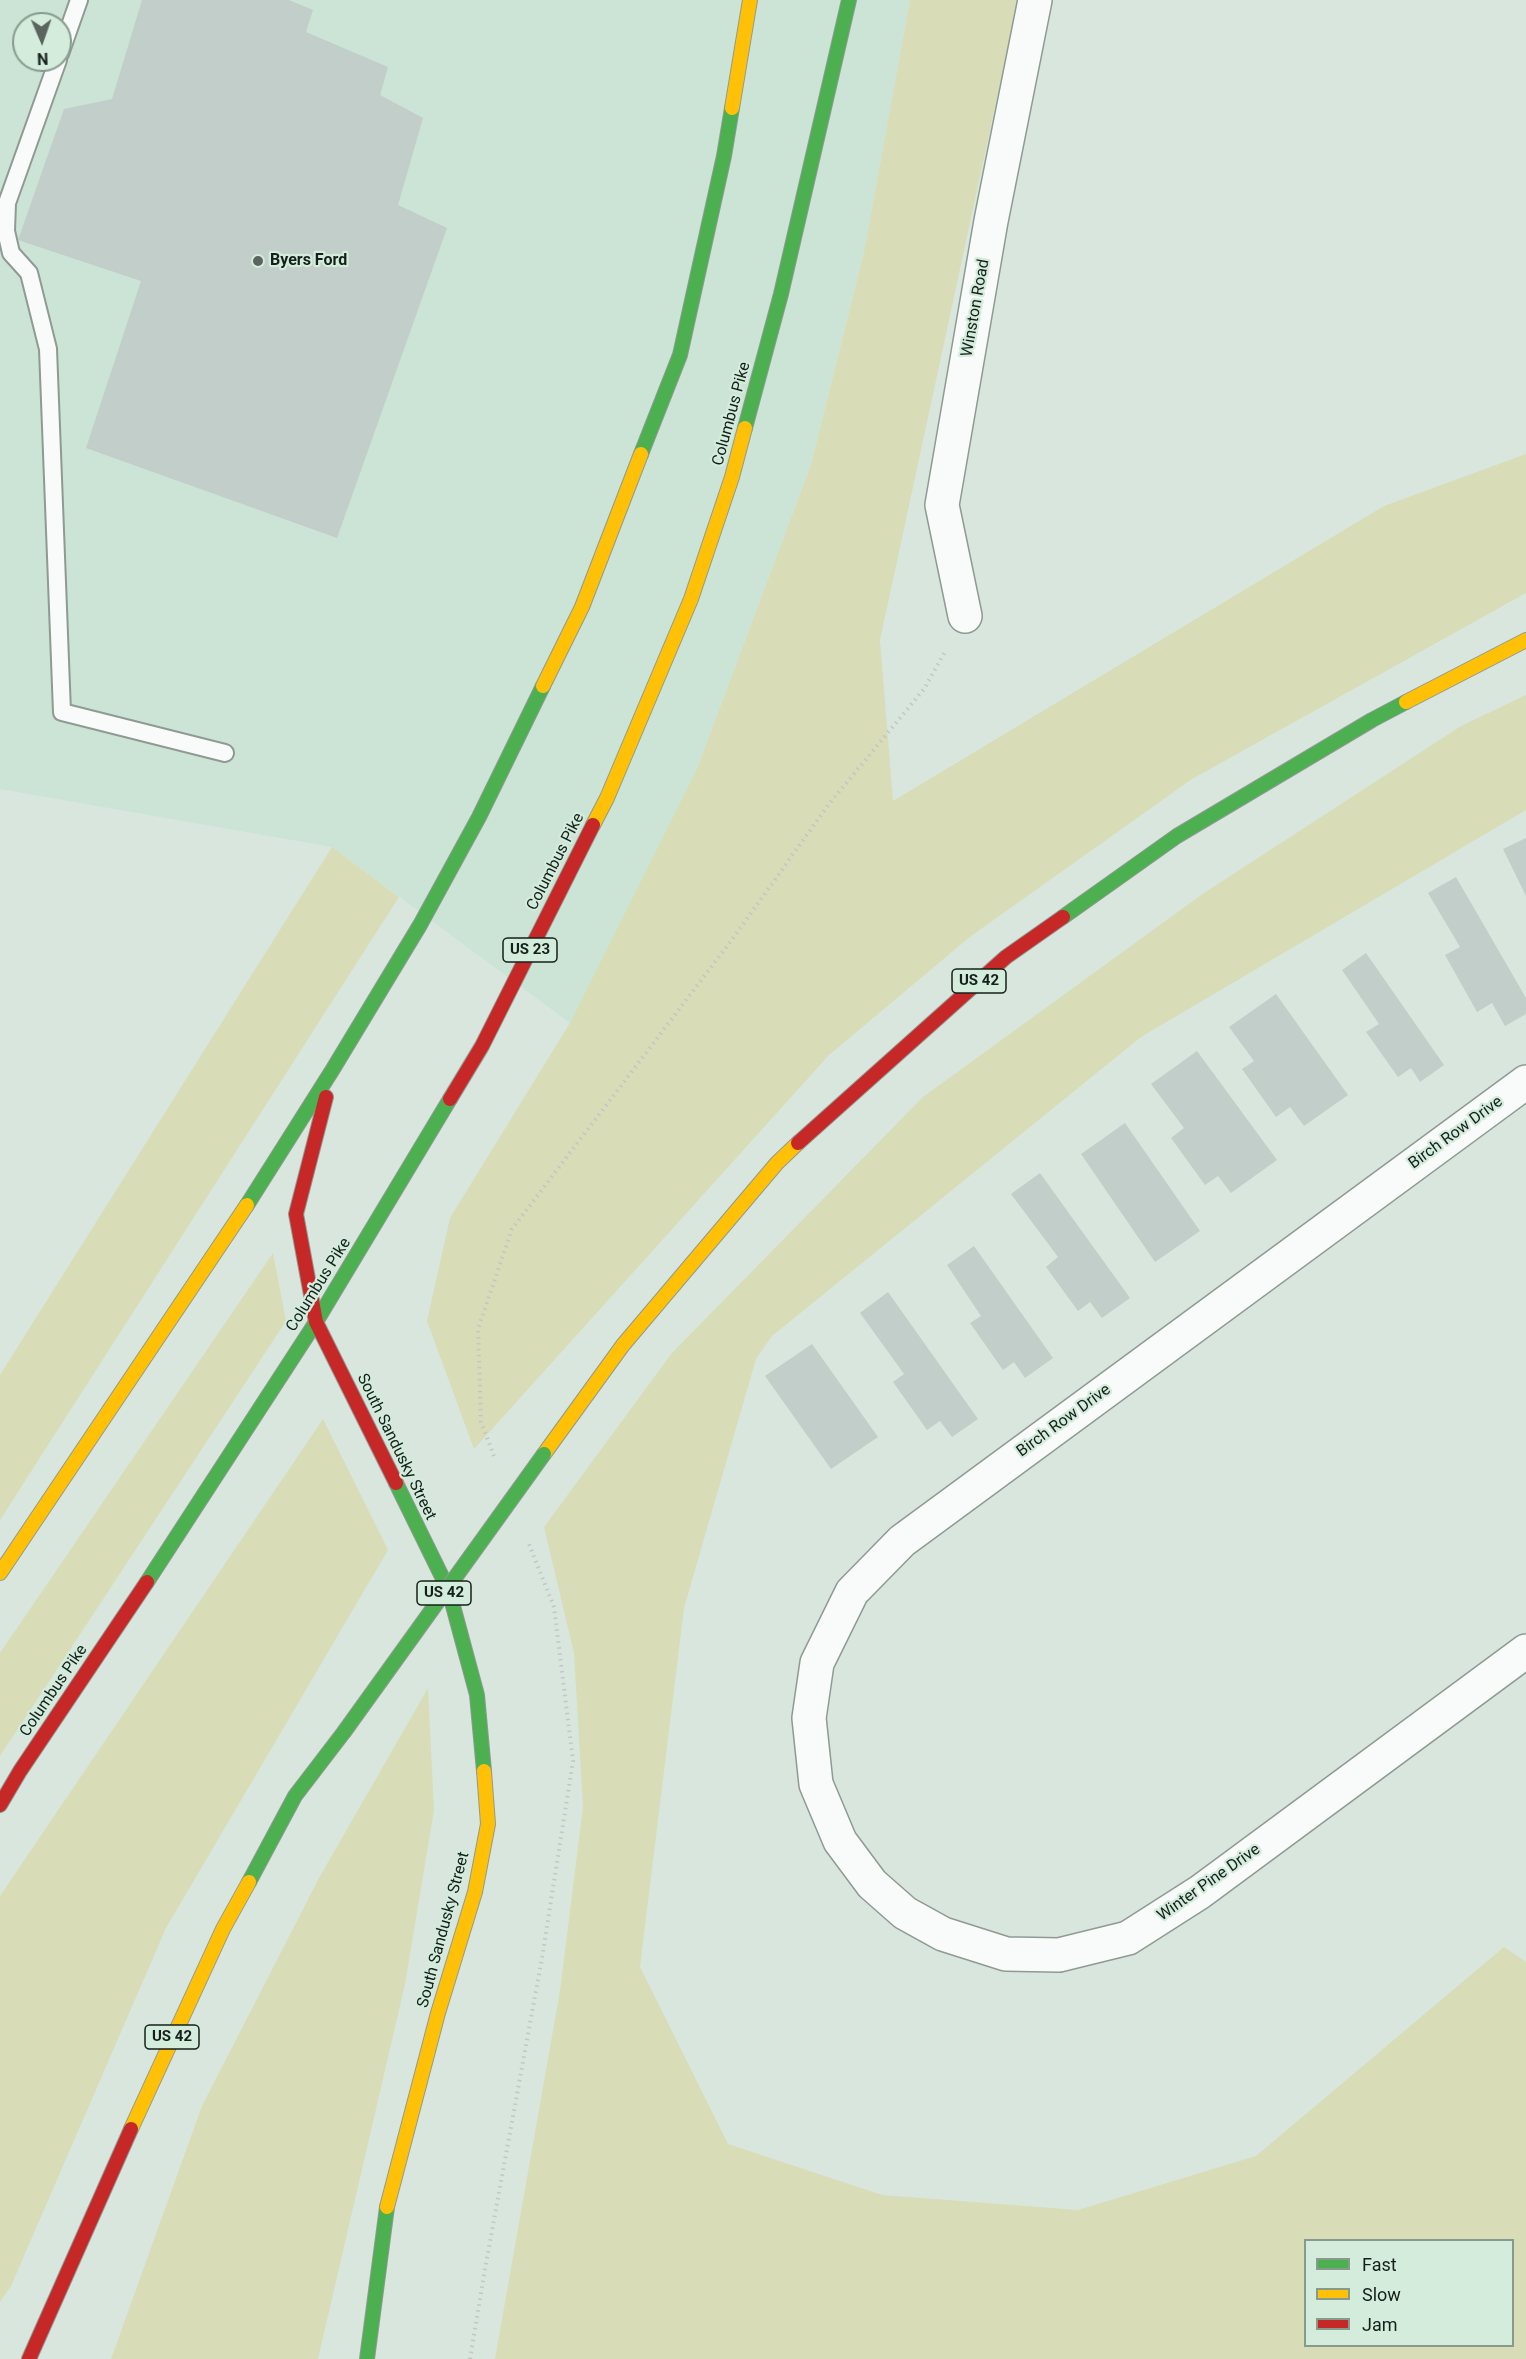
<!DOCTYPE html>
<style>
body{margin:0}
#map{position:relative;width:1526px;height:2359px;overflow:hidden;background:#d9e6dd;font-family:Roboto,sans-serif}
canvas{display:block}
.legend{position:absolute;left:1304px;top:2239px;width:210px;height:108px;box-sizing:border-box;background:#d3ecdc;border:2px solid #879a8e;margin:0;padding:8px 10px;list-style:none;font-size:18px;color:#16201a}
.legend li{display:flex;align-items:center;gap:12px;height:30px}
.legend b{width:30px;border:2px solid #879a8e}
.north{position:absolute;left:12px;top:12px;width:60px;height:60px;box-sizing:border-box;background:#d3ecdc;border:2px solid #879a8e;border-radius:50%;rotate:178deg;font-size:16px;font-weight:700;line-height:24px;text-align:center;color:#16201a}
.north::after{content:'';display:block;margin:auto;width:21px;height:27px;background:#5a655e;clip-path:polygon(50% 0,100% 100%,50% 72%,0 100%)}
</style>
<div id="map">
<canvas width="1526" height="2359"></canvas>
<ul class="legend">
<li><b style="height:8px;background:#4caf50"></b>Fast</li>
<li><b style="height:8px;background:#ffc107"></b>Slow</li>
<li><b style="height:8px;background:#c62828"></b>Jam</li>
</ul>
<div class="north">N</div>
</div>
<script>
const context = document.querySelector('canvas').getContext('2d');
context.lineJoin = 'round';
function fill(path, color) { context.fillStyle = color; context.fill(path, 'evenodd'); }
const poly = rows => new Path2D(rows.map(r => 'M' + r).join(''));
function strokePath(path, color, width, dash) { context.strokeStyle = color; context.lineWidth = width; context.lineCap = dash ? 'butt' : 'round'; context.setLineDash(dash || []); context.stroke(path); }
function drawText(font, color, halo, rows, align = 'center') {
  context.font = font + ' Roboto,sans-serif'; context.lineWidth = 4.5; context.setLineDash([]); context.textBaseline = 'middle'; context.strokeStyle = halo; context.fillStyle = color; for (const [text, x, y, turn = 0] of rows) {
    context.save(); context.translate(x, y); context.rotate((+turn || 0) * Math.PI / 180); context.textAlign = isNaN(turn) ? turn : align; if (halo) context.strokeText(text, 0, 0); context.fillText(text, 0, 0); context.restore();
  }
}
const built = poly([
 [0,0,910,0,864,252,811,465,697,769,570,1023,332,847,0,789],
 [24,24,60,24,60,60,24,60]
]);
const green = poly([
 [910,0,1018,0,880,640,893,801,1384,506,1526,454,1526,593,1192,779,971,936,829,1055,474,1449,427,1321,450,1218,570,1023,697,769,811,465,864,252],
 [1526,695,1526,810,1141,1037,772,1336,756,1359,684,1608,640,1967,728,2144,882,2195,1078,2210,1256,2156,1504,1947,1526,1962,1526,2359,495,2359,560,1991,583,1807,574,1653,544,1527,672,1353,923,1097,1204,893,1461,726],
 [1306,2240,1512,2240,1512,2346,1306,2346],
 [332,847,399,897,0,1520,0,1375],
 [273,1253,286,1321,0,1756,0,1653],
 [323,1419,388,1550,166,1928,11,2286,0,2302,0,1896],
 [428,1688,434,1810,405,1984,318,2359,111,2359,202,2106,319,1878]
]);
const building = poly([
 [142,0,289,0,313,10,306,32,388,67,380,95,423,118,398,205,447,228,337,538,86,448,141,281,18,240,64,109,112,99],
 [1526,838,1526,896,1503,849],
 [1456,877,1526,998,1526,1014,1505,1026,1492,1003,1477,1012,1445,955,1460,947,1428,893],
 [1366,953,1444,1065,1420,1082,1411,1068,1398,1077,1366,1032,1379,1024,1342,970],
 [1276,994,1348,1095,1304,1126,1290,1107,1276,1117,1242,1069,1254,1061,1229,1027],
 [1197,1051,1277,1160,1231,1193,1218,1176,1205,1185,1171,1138,1184,1128,1151,1084],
 [1125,1123,1200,1231,1155,1262,1081,1154],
 [1040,1173,1130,1298,1102,1318,1090,1302,1078,1311,1046,1267,1058,1257,1011,1194],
 [974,1246,1053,1358,1025,1378,1014,1362,1003,1370,970,1323,981,1316,947,1265],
 [888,1292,978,1419,952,1437,940,1421,927,1430,893,1382,904,1374,860,1313],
 [812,1344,878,1437,831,1469,765,1376]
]);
const path = poly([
 [494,1456,481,1422,478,1329,512,1229,731,941,829,804,924,689,946,650],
 [470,2359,485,2269,542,1958,573,1761,554,1607,529,1544]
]);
const lane = poly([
 [60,54,79,0],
 [58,60,7,203,6,231,11,253,29,273,48,349,62,712,225,753]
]);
const street = poly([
 [965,616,942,505,991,221,1035,0],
 [1526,1082,902,1541,852,1592,817,1663,809,1718,816,1784,840,1841,872,1884,905,1913,943,1934,1006,1954,1059,1955,1128,1938,1200,1892,1526,1651]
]);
const fast = poly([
 [745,428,781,294,849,0],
 [641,454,680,355,724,156,732,108],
 [1063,917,1177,836,1372,720,1406,702],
 [247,1205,333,1069,420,925,479,817,543,686],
 [396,1483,449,1591,477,1695,484,1771],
 [147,1582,316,1322,450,1099],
 [249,1882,295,1796,344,1732],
 [367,2359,387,2207]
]);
const slow = poly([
 [732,108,750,0],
 [543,686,582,607,641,454],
 [1406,702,1526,640],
 [593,825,607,798,691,599,732,477,745,428],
 [544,1454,623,1345,777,1163,798,1143],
 [0,1573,247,1205],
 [131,2129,223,1929,249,1882],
 [387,2207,438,2013,475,1892,488,1824,484,1771]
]);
const jam = poly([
 [450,1099,482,1046,593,825],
 [798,1143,1006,957,1063,917],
 [316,1322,396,1483],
 [316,1322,296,1214,326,1097],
 [0,1805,20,1771,147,1582],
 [29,2359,131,2129]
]);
const fastBridge = poly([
 [344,1732,544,1454]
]);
const markers = [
 [258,261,6,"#5a655e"]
];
const shields = [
 [530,950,54],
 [979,981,54],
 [444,1593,54],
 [172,2037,54]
];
const shieldNames = [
 ["US 23",530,950],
 ["US 42",979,981],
 ["US 42",444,1593],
 ["US 42",172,2037]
];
const poiNames = [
 ["Byers Ford",270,261]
];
const streetNames = [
 ["Winston Road",976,308,-80],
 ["Columbus Pike",732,414,-75],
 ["Columbus Pike",556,862,-63],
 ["Birch Row Drive",1456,1133,-36],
 ["Columbus Pike",319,1285,-58],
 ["Birch Row Drive",1064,1421,-36],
 ["South Sandusky Street",396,1447,64],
 ["Columbus Pike",54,1691,-56],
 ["Winter Pine Drive",1209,1883,-35],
 ["South Sandusky Street",444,1930,-75]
];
fill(built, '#cce4d5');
fill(green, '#d8dcb7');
fill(building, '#c2cec9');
strokePath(lane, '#8f9a93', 20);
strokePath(street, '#8f9a93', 36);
strokePath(fast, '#8f9a93', 16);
strokePath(slow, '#8f9a93', 16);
strokePath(jam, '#8f9a93', 16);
strokePath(path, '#c2c7c4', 4, [1.5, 4.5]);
strokePath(lane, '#f9fbfa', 16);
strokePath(street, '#f9fbfa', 33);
strokePath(fast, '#4caf50', 14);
strokePath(slow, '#ffc107', 14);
strokePath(jam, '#c62828', 14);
strokePath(fastBridge, '#8f9a93', 16, []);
strokePath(fastBridge, '#4caf50', 14);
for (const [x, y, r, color] of markers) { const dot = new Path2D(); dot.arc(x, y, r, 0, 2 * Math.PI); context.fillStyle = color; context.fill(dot); strokePath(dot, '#d3ecdc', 2); }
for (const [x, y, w] of shields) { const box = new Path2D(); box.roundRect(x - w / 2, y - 12, w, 24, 4.5); context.fillStyle = '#d3ecdc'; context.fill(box); strokePath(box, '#16201a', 1.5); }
drawText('bold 15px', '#16201a', null, shieldNames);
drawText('bold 16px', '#16201a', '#d3ecdc', poiNames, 'left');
drawText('16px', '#16201a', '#d3ecdc', streetNames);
</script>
